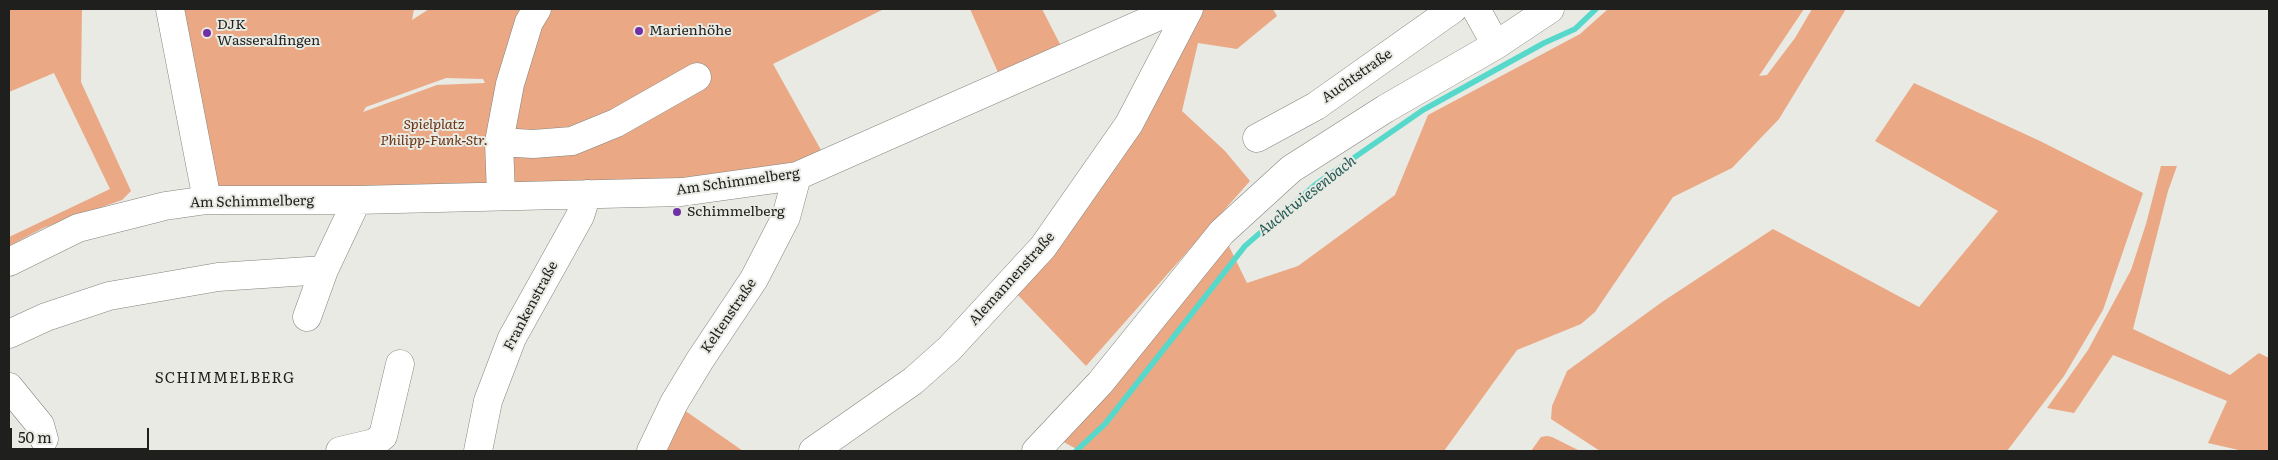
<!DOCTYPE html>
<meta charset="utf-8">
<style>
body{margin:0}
#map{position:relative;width:2278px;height:460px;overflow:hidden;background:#e8eae3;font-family:Literata,serif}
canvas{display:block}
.frame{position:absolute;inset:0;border:10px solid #1f201e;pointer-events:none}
.scale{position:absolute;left:10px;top:428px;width:139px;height:22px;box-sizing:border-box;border:2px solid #1f201e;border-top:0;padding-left:6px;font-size:15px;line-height:18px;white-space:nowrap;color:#1f201e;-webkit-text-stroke:4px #e8eae3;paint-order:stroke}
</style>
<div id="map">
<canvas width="2278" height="460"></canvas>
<div class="frame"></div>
<div class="scale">50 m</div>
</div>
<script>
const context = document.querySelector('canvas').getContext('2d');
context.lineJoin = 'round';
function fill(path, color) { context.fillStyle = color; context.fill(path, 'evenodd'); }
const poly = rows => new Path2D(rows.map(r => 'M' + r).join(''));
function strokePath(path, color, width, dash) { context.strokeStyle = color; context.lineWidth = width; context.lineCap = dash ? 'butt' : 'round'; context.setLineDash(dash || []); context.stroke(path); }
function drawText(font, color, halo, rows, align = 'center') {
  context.font = font + ' Literata,serif'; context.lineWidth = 4; context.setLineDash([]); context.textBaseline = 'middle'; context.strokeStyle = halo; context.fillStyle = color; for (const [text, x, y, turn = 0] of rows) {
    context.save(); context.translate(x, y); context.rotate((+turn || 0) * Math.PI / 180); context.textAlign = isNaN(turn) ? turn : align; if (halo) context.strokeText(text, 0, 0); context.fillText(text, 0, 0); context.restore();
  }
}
const green = poly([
 [9,9,82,9,81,82,131,191,122,200,43,228,9,246,9,237,110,189,54,73,9,92],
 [176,9,414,9,412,20,429,9,532,9,497,192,210,196],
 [446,78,483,79,485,83,437,85,363,112,366,107],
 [541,9,884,9,773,64,826,159,796,172,504,192,502,144],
 [970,9,1042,9,1063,50,1000,77],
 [1194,9,1273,9,1277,16,1237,49,1198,43,1182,111,1225,151,1250,181,1086,366,1014,291],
 [1608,9,1804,9,1759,76,1767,75,1795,38,1812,9,1846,9,1779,119,1732,168,1673,197,1595,312,1581,324,1517,350,1444,451,1080,451,1051,435,1222,232,1247,283,1298,266,1395,195,1428,115,1580,34],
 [1914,83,2040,141,2143,193,2103,310,2064,376,2007,451,1600,451,1551,419,1552,406,1567,371,1662,302,1773,229,1919,307,1998,211,1875,141],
 [2161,166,2177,166,2168,191,2133,329,2230,375,2259,353,2269,358,2269,451,2243,451,2208,443,2227,401,2113,355,2074,413,2047,408,2088,350,2131,270,2146,224],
 [674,403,743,451,651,451],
 [1547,436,1552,437,1580,451,1531,451,1541,437]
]);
const stream = poly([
 [1076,451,1105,424,1245,246,1316,184,1423,110,1544,43,1575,29,1596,9]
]);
const minor = poly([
 [170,9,207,200],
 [1476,9,1496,45],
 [1257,138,1316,106,1453,9],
 [499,142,533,144,572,141,616,123,697,77],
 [501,195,499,142,510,84,529,22,537,9],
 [9,262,78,228,165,206,207,200,357,200,682,192,797,176,1175,9],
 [307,317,324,270,357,200],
 [9,334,46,317,109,296,218,277,324,270],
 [9,387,40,425,44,439],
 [340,451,374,443,383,436,400,364],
 [478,451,488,401,512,338,580,216,587,194],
 [651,451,674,403,700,360,754,279,786,217,797,176],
 [813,451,913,381,949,349,1043,247,1129,124,1189,9],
 [1036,451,1100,383,1222,232,1291,169,1385,109,1496,45,1550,9]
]);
const markers = [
 [639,31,5,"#7031a6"],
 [207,33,5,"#7031a6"],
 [677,212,5,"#7031a6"]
];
const poiNames = [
 ["DJK",217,25],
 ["Wasseralfingen",217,41],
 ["Marienhöhe",649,31],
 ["Schimmelberg",687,212]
];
const streetNames = [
 ["Auchtstraße",1357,76,-35],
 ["Am Schimmelberg",738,182,-8],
 ["Am Schimmelberg",252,202,-1],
 ["Alemannenstraße",1012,279,-48],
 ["Frankenstraße",531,306,-62],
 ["Keltenstraße",729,316,-56]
];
const parkNames = [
 ["Spielplatz",434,125],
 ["Philipp-Funk-Str.",434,141]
];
const waterNames = [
 ["Auchtwiesenbach",1307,196,-38]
];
const neighbourhoodNames = [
 ["SCHIMMELBERG",225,379]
];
fill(green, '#eba885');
strokePath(stream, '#56d8cb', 5.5);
strokePath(minor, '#83857e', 29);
strokePath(minor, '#fff', 28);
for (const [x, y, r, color] of markers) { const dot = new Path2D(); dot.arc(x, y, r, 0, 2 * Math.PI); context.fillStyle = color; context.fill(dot); strokePath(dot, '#e8eae3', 2); }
drawText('14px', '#1f201e', '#e8eae3', poiNames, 'left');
drawText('14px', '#1f201e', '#e8eae3', streetNames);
drawText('italic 14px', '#673212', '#e8eae3', parkNames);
drawText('italic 15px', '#255b56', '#e8eae3', waterNames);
context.letterSpacing = '1px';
drawText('15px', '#1f201e', '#e8eae3', neighbourhoodNames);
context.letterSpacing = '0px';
</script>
